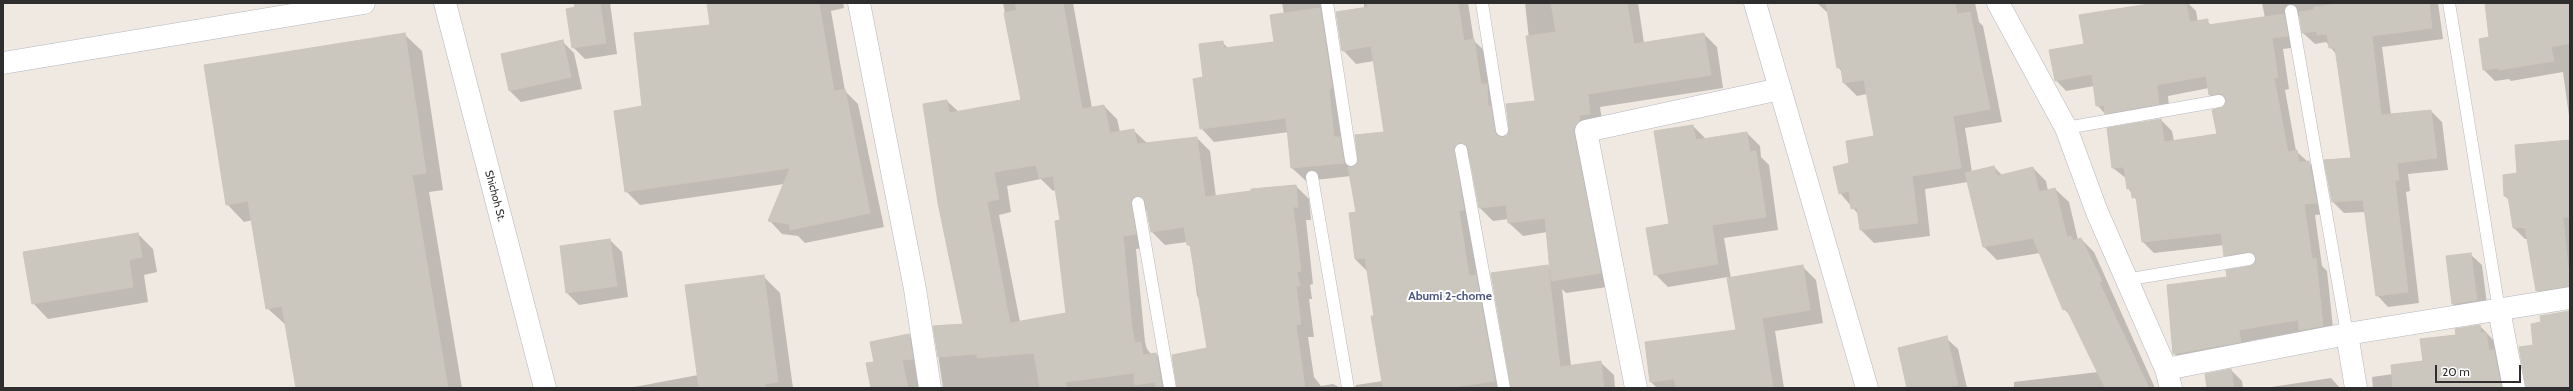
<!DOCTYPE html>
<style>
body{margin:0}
#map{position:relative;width:2573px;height:391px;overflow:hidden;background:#efe9e1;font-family:Cabin,sans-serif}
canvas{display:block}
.frame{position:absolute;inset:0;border:4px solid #2e2e2e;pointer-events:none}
.scale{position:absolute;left:2435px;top:365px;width:86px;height:18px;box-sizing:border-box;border:2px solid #2e2e2e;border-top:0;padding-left:5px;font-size:12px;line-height:14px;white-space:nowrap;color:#2e2e2e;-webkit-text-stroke:3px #fff;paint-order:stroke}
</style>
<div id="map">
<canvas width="2573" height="391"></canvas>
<div class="frame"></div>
<div class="scale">20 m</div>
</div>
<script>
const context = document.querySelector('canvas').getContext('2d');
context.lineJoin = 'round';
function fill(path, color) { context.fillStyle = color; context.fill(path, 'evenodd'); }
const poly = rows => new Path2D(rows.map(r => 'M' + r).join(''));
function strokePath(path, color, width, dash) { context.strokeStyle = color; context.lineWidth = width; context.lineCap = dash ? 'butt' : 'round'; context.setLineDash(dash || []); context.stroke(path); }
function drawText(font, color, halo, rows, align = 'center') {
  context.font = font + ' Cabin,sans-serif'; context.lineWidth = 4; context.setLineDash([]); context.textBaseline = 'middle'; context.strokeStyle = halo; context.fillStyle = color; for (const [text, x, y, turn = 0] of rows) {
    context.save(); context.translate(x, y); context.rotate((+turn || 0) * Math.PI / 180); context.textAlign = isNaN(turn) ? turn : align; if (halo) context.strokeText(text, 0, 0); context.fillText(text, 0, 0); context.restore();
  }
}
const shadow = poly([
 [576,3,610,3,617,54,585,59,573,47],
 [708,3,843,3,844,8,831,11,845,91,858,104,884,227,805,243,798,236,782,234,769,220,784,184,640,205,626,191,643,107,712,26],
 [1003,3,1073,3,1092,108,1104,106,1117,119,1120,132,1133,130,1147,143,1197,138,1210,151,1216,197,1296,186,1309,199,1311,220,1306,220,1313,284,1310,285,1312,299,1309,299,1314,337,1308,337,1314,377,1321,386,1333,384,1341,388,1178,388,1208,349,1201,300,1197,296,1191,248,1187,242,1165,245,1152,232,1147,208,1143,218,1148,247,1136,249,1145,342,1147,349,1152,355,1156,354,1169,367,1173,388,943,388,934,327,964,325,947,101,959,112,1022,101],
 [1041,179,1053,191,1056,190,1061,221,1067,313,1020,322,999,215,1011,212,1007,186],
 [1282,3,1326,3,1355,166,1385,133,1374,61,1356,64,1343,50,1364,8,1364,3,1468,3,1474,41,1487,53,1506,138,1536,102,1525,3,1638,3,1644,43,1704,34,1717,47,1723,88,1600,107,1603,127,1592,128,1614,286,1566,293,1562,289,1571,366,1600,362,1614,375,1615,388,1512,388,1547,266,1551,270,1547,232,1523,236,1509,223,1509,219,1493,221,1480,208,1471,158,1467,161,1507,388,1355,388,1356,385,1383,381,1368,272,1355,259,1357,213,1351,176,1306,181,1292,168,1289,132,1214,142,1201,128,1204,78,1222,42,1229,49,1275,43,1284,14],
 [1817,3,1975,3,1979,22,1983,26,2002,122,1965,128,1972,172,1994,167,2002,175,2033,168,2046,181,2048,191,2055,189,2069,202,2078,240,2081,239,2094,252,2155,388,2014,388,2014,382,2098,372,2071,316,2064,309,2040,253,1997,260,1984,247,1968,182,1925,189,1930,236,1874,243,1861,230,1859,215,1840,193,1851,164,1875,137,1867,94,1857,96,1844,83,1842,72,1838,67,1829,14],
 [2161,3,2188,3,2196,11,2198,22,2207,21,2212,26,2265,18,2262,3,2438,3,2443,39,2382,47,2391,115,2431,111,2442,122,2448,170,2408,174,2410,191,2406,192,2419,303,2388,307,2377,295,2365,212,2344,213,2333,202,2352,159,2337,55,2326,42,2315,44,2303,33,2300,16,2298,16,2295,21,2299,47,2283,49,2289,89,2285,90,2296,151,2321,174,2328,214,2315,215,2322,266,2327,271,2334,337,2302,332,2250,341,2252,353,2185,365,2174,353,2228,278,2256,263,2236,267,2225,255,2224,245,2154,253,2143,242,2137,201,2128,188,2127,179,2113,168,2108,129,2161,120,2172,131,2174,141,2218,134,2225,106,2222,106,2210,95,2209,88,2168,96,2170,115,2108,117,2097,105,2094,86,2066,91,2055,79,2085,45],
 [2486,3,2570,3,2570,123,2563,72,2511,81,2509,79,2495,81,2484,70,2490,38],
 [404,34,422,51,443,190,429,192,462,388,297,388,286,325,267,308,253,220,244,222,227,204],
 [562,41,574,53,582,89,521,102,509,90],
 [1693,126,1706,139,1747,133,1760,146,1761,157,1769,165,1778,230,1724,238,1731,279,1802,266,1816,280,1823,323,1775,331,1784,388,1657,388,1651,382,1646,343,1737,331,1728,277,1668,287,1655,274,1670,225],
 [2570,141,2570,299,2548,302,2537,290,2528,239,2525,239,2514,228,2510,201,2505,196,2504,175,2518,174],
 [2522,226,2531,227,2522,228],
 [138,234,153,249,157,272,144,275,148,302,48,319,33,303],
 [610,240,622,252,628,297,579,305,567,293,561,247],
 [2470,254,2482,265,2488,312,2465,316,2453,304,2447,257],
 [763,276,780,293,793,388,629,388,698,375],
 [2480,326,2497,344,2511,388,2373,388,2372,377,2393,374,2424,362,2457,336],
 [909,335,922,348,928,388,872,388,875,363],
 [1946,338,1958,349,1967,388,1908,388],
 [2231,370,2242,381,2243,388,2208,388],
 [2331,378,2340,388,2265,388]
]);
const building = poly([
 [574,3,600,3,606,43,572,48,566,9,575,7,574,3],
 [707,3,819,3,834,91,845,89,870,213,790,230,789,224,768,221,790,168,625,192,614,111,642,106,634,33,710,25,707,3],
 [1015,3,1063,3,1082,109,1104,105,1110,133,1134,129,1137,144,1197,137,1205,197,1251,191,1251,189,1296,185,1298,207,1293,207,1301,271,1297,272,1300,286,1296,286,1301,324,1296,325,1305,388,1177,388,1172,355,1207,348,1190,245,1187,245,1184,227,1151,232,1145,201,1137,196,1133,198,1131,204,1136,234,1123,236,1132,328,1135,343,1141,342,1143,355,1156,353,1162,388,1156,388,1155,382,1135,385,1134,373,1065,382,1067,388,1040,388,1034,353,977,358,977,354,938,357,933,326,963,324,938,203,923,104,947,100,949,113,1021,100,1004,13,1017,10,1015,3],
 [1036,165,1039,178,1053,176,1060,220,1055,221,1066,313,1010,323,987,202,999,199,994,172,1036,165],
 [1367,3,1458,3,1464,41,1474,39,1481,84,1487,84,1488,106,1491,106,1495,131,1496,135,1503,137,1507,136,1509,129,1506,104,1535,101,1526,36,1556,32,1551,3,1627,3,1634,44,1704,33,1711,75,1588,94,1590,114,1579,115,1580,121,1574,127,1574,133,1601,273,1551,281,1545,218,1508,223,1506,205,1479,208,1468,148,1460,143,1454,147,1464,210,1459,211,1469,276,1476,275,1495,381,1446,388,1383,388,1371,316,1374,316,1365,258,1355,259,1349,213,1356,212,1348,167,1353,167,1358,162,1355,135,1384,132,1371,46,1342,51,1336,12,1368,7,1367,3],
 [1826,3,1955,3,1957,14,1970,12,1990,109,1953,116,1961,168,1912,176,1918,223,1860,230,1857,208,1851,209,1849,191,1839,194,1833,167,1849,163,1846,141,1874,136,1864,80,1843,83,1841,67,1837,68,1826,3],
 [2155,3,2186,3,2190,22,2208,19,2208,25,2284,14,2288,36,2272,38,2278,78,2274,78,2288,152,2297,150,2299,162,2309,161,2317,203,2304,204,2312,259,2316,258,2323,326,2299,330,2298,320,2239,330,2241,342,2173,354,2167,285,2227,277,2226,270,2251,266,2256,262,2256,257,2248,252,2224,256,2221,233,2142,242,2136,197,2132,198,2131,188,2127,189,2124,167,2112,168,2107,128,2161,119,2164,142,2217,134,2212,110,2223,107,2226,99,2221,94,2209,95,2206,76,2157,85,2159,104,2105,114,2104,105,2096,106,2092,74,2055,81,2049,50,2084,44,2079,15,2155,3],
 [2346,3,2429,3,2432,28,2372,36,2381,115,2431,110,2437,158,2397,163,2399,180,2395,181,2408,292,2376,296,2363,200,2332,202,2324,160,2351,158,2335,48,2329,48,2327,34,2317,35,2317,31,2302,33,2299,12,2314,10,2314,7,2346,3],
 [2485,3,2570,3,2570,43,2551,47,2554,61,2499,70,2498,68,2483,70,2479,39,2489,37,2485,3],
 [1320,8,1330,73,1332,88,1329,89,1334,137,1340,137,1344,163,1291,168,1286,118,1200,129,1193,79,1203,77,1199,44,1223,41,1224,48,1274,42,1270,15,1320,8],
 [405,33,426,173,412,175,448,388,296,388,282,306,266,309,248,201,226,205,204,65,405,33],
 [563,40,571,77,509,91,501,54,563,40],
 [1693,125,1696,140,1747,132,1750,152,1756,151,1766,217,1712,225,1718,264,1654,275,1646,228,1669,224,1654,131,1693,125],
 [2570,140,2570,217,2563,217,2570,286,2536,291,2525,227,2513,228,2508,196,2504,196,2503,175,2517,173,2515,145,2570,140],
 [1994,166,1997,176,2033,167,2039,192,2055,188,2067,237,2071,236,2073,241,2081,238,2102,281,2099,282,2149,388,2105,388,2066,308,2063,310,2033,238,1983,247,1965,173,1994,166],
 [138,233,142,257,129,260,133,287,32,304,23,252,138,233],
 [610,239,617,286,566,293,560,246,610,239],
 [2471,253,2477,300,2452,304,2446,256,2471,253],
 [1548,265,1560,367,1601,361,1604,388,1511,388,1491,273,1548,265],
 [1803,265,1810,310,1762,318,1773,388,1676,388,1674,379,1650,382,1645,342,1736,330,1727,278,1803,265],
 [764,275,778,382,765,384,766,388,699,388,685,285,764,275],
 [2570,311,2570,388,2526,388,2519,347,2533,345,2531,324,2541,322,2540,316,2570,311],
 [2480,325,2481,333,2486,332,2489,350,2494,350,2501,388,2393,388,2391,365,2423,361,2420,339,2456,335,2455,329,2480,325],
 [909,334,913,359,902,360,908,388,871,388,866,363,874,362,870,342,909,334],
 [1947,336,1958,385,1944,388,1907,388,1898,348,1947,336],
 [2231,369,2234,388,2207,388,2205,374,2231,369]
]);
const lane = poly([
 [1327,3,1351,160],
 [1482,3,1502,130],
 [2449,3,2499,310],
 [2291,11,2347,334],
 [2066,128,2219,101],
 [1461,150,1504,388],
 [1312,177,1348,388],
 [1138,203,1170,388],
 [2125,280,2249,259]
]);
const street = poly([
 [859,3,915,289,930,388],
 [1998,3,2066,128,2097,212,2166,369,2171,388],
 [3,63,364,3],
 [2499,310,2514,388],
 [2347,334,2356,388],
 [2166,369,2347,334,2570,298],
 [1636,388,1586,131,1780,89]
]);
const secondary = poly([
 [445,3,545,388],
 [1755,3,1867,388]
]);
const streetNames = [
 ["Shichoh St.",495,196,75]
];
const neighbourhoodNames = [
 ["Abumi 2-chome",1450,296]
];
fill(shadow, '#0003');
fill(building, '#cbc7bf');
strokePath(building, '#cbc5ba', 1);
strokePath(lane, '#b4b7c1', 13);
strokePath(street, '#b4b7c1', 23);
strokePath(secondary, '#b4b7c1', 23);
strokePath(lane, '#fff', 12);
strokePath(street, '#fff', 22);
strokePath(secondary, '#fff', 22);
drawText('11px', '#2e2e2e', '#fff', streetNames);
drawText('bold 12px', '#4d5680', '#fff', neighbourhoodNames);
</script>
